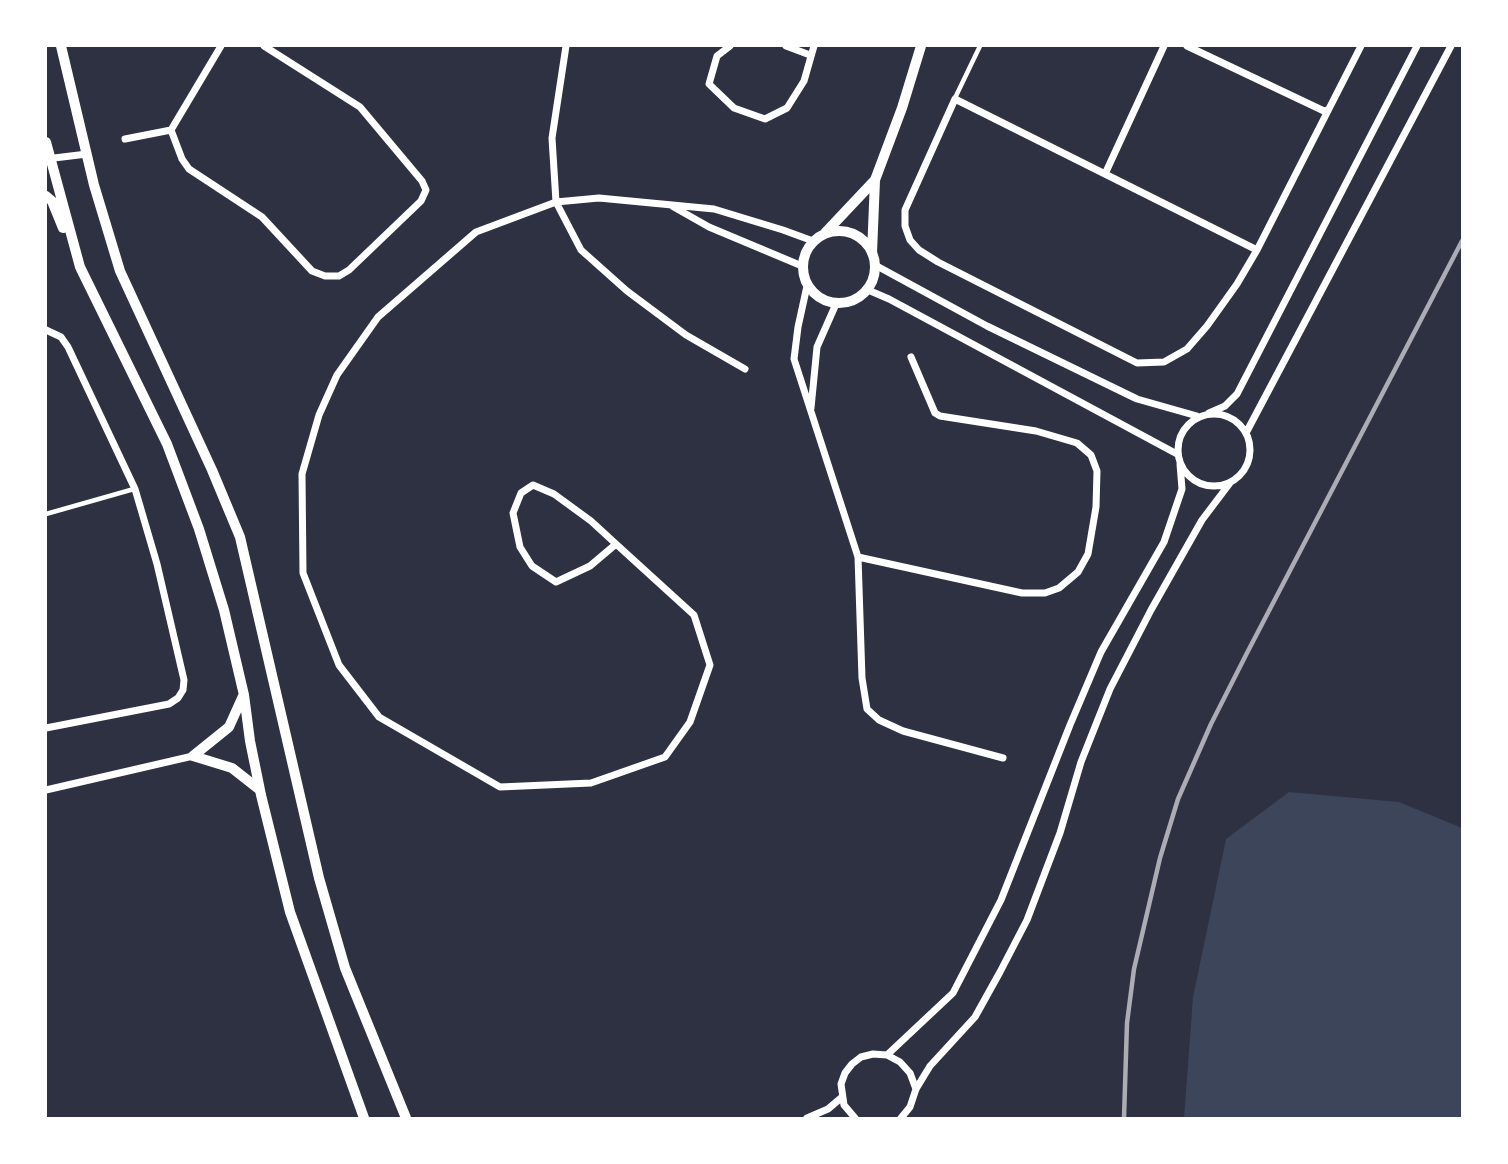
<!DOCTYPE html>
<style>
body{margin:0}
#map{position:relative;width:1508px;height:1164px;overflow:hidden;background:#2d3142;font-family:Manrope,sans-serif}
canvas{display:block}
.frame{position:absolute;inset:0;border:47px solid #fff;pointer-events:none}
</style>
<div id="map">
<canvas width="1508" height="1164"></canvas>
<div class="frame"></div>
</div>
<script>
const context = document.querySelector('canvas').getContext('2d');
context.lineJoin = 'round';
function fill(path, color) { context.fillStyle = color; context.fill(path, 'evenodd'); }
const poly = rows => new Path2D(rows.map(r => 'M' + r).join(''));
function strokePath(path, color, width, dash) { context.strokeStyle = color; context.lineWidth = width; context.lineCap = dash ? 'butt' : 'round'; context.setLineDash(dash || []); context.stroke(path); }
const green = poly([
 [1289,792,1399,802,1462,828,1462,1118,1184,1118,1193,997,1226,839]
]);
const service = poly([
 [955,98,980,46],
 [46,514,134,489]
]);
const minor = poly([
 [566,46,552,138,556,202,581,250,627,291,686,335,745,369],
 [730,46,717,56,709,84,734,108,765,119,787,108,804,81,814,46],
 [786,46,810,55],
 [1187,46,1324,111,1327,110],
 [171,130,182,159,189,169,262,217,312,271,325,276,339,276,349,270,421,201,426,190,422,181,360,107,264,46],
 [171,130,221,46],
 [125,139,171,130],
 [46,159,87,154],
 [1105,174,1164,46],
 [672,206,709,227,802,266],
 [1257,250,955,99,905,210,905,226,910,240,919,250,938,262,1137,363,1164,362,1187,349,1207,326,1237,284,1257,250,1361,46],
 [875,265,987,326,1137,399,1197,416],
 [807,286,798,327,794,359,858,557,862,678,867,709,879,720,903,731,1003,758],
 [868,290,889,299,1177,454],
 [46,330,61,337,68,347,135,489,157,564,184,680,183,690,178,698,169,704,46,728],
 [811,408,817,347,836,304],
 [1209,413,1225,406,1237,394,1417,46],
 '1178 450a36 36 0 1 1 72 0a36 36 0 1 1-72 0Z',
 [1246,433,1451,46],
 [616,544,590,566,556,582,532,566,520,547,513,513,521,493,533,485,554,494,591,521,616,544,694,615,710,665,690,722,665,757,591,783,500,787,379,717,339,665,303,573,302,474,319,415,337,375,378,317,476,232,556,202,599,198,714,209,783,230,813,241],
 [858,557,1022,593,1045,593,1059,588,1078,572,1088,554,1096,507,1097,471,1091,455,1077,443,1036,431,940,416,935,413,911,357],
 [46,790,193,756],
 [887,1055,953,993,1001,900,1070,725,1101,652,1164,542,1182,489,1180,464],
 [807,1118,828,1109,841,1098],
 [855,1118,844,1105,841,1084,845,1073,852,1064,861,1057,873,1054,887,1055,900,1062,910,1073,916,1089],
 [901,1118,910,1107,916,1089,930,1066,975,1017,1000,972,1027,920,1060,833,1081,762,1110,689,1151,610,1202,520,1230,483]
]);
const tertiary = poly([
 [61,46,94,185,120,271,212,470,240,537,319,878,345,968,406,1118],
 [46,142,80,267,167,444,199,529,224,610,244,695,250,741,261,795,290,912,364,1118],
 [46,196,52,201,63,228],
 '803 267a36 36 0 1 1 72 0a36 36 0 1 1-72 0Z',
 [825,233,875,180],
 [872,253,875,180,902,108,921,46],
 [193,756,229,727,243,696],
 [193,756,232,768,260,790]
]);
const rail = poly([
 [1124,1118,1127,1023,1134,969,1160,858,1178,799,1211,724,1248,651,1462,241]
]);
fill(green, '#3c4559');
strokePath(service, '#fff', 4.5);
strokePath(minor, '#fff', 7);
strokePath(tertiary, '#fff', 10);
strokePath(rail, '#abadb3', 4.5);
</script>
